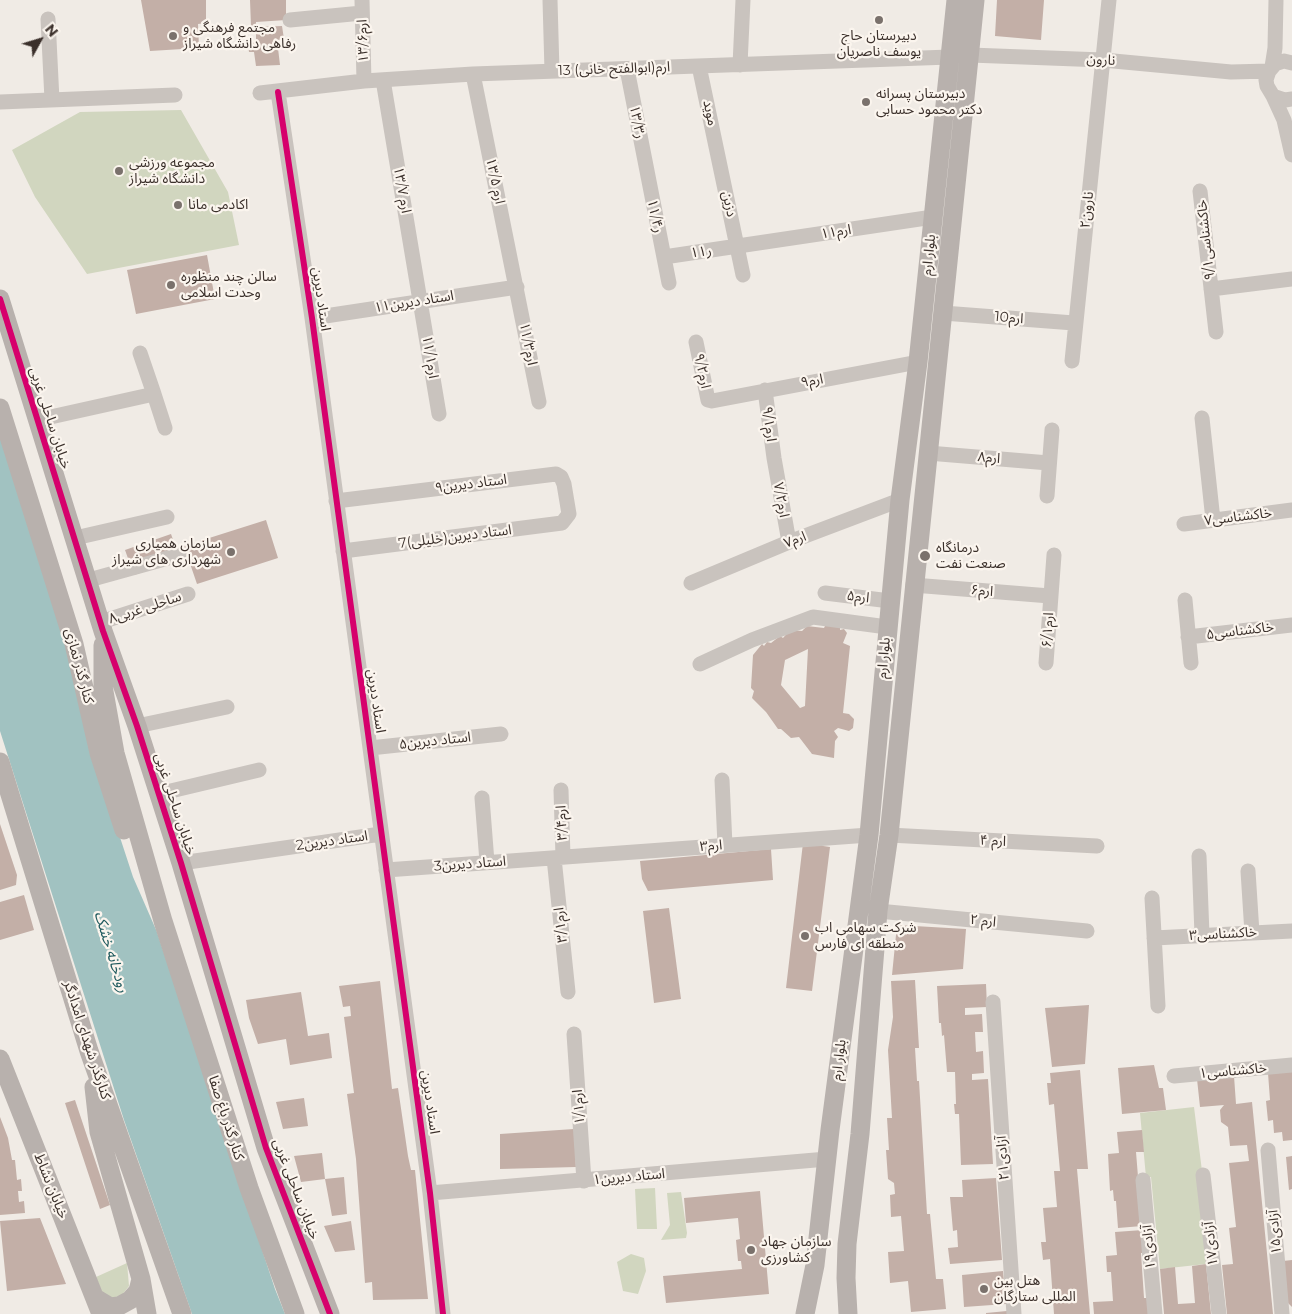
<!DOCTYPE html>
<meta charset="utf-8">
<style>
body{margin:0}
#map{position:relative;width:1292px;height:1314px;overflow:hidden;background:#f0ebe5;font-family:Montserrat,sans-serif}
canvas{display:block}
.north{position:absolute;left:15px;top:15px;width:50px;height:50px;-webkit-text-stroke:4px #fbf5ee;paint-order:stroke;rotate:51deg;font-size:14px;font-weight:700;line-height:20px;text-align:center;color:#3b302b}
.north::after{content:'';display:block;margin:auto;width:18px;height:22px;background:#3b302b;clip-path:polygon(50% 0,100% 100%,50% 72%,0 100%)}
</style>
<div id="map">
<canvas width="1292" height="1314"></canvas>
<div class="north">N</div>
</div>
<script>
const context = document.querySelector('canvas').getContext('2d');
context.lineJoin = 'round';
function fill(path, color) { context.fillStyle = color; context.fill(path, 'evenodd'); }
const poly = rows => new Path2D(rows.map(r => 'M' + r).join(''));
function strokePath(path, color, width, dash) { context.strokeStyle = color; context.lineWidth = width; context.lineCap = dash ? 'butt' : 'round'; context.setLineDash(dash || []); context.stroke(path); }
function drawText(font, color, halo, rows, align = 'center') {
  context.font = font + ' Montserrat,"Noto Sans Arabic",sans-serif'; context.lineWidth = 4.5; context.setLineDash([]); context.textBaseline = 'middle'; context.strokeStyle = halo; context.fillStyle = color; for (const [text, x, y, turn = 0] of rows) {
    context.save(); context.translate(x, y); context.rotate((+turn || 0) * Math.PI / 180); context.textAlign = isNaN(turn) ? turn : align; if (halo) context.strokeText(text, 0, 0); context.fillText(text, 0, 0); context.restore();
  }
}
const green = poly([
 [181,110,228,192,239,245,87,274,35,197,12,150,80,112],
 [1194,1107,1202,1171,1206,1264,1160,1269,1151,1177,1146,1177,1140,1113],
 [655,1188,657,1229,637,1229,635,1189],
 [681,1192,687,1233,686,1238,661,1240,670,1225,667,1193],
 [631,1254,644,1258,646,1271,638,1294,623,1291,617,1262],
 [127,1263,129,1286,122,1295,111,1299,104,1297,96,1277]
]);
const water = poly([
 [0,436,68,652,91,749,133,877,157,932,275,1289,285,1314,192,1314,124,1120,0,731]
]);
const building = poly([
 [141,0,206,0,206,23,198,24,199,48,150,51],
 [250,0,286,0,286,20,256,22,256,27,251,26],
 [997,0,1044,0,1041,40,995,36],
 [282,26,284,39,277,40,280,65,256,66,254,52,249,52,248,43,256,42,256,27],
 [207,255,215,299,136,314,127,270],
 [266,520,278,558,197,584,184,546],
 [171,534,180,560,134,575,125,550],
 [826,624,840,626,840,630,844,629,847,633,843,643,850,646,843,713,849,714,854,719,853,728,849,731,838,728,834,731,838,737,835,741,834,758,812,754,799,737,791,738,781,729,778,729,766,712,752,698,754,691,751,688,753,655,762,644,764,646,767,642,771,643,780,636,783,638,790,630,802,631,807,626,824,628],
 [808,649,805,706,800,708,781,685,785,660],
 [0,824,17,875,16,885,0,890],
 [803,843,830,847,812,991,786,988],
 [771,849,773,880,648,891,642,879,640,861],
 [24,895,34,930,0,940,0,902],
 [669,908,681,999,654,1003,643,911],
 [897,925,966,929,963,969,892,975],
 [915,980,919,1048,915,1048,917,1081,919,1081,927,1214,930,1214,936,1279,943,1279,946,1309,911,1312,908,1281,890,1283,888,1252,904,1251,901,1216,891,1217,890,1195,895,1194,894,1183,888,1179,886,1150,889,1150,887,1118,892,1118,888,1050,893,1017,891,981],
 [380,981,392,1089,398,1088,408,1156,411,1170,415,1170,428,1299,373,1300,372,1282,365,1283,356,1159,347,1094,354,1093,344,1017,351,1016,350,1006,343,1007,339,986],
 [986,984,987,1007,965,1008,965,1015,982,1014,983,1032,975,1032,976,1052,983,1051,984,1073,972,1074,972,1080,988,1079,993,1164,961,1165,959,1114,955,1114,954,1104,956,1104,955,1072,947,1072,944,1035,942,1036,941,1023,939,1023,937,986],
 [301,992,308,1036,329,1033,332,1058,290,1065,286,1039,258,1044,249,1018,246,1000],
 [1089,1005,1085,1064,1052,1067,1045,1008],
 [1154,1065,1159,1088,1163,1088,1166,1110,1122,1114,1118,1068],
 [1080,1070,1088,1169,1077,1169,1090,1314,1054,1314,1050,1259,1043,1260,1041,1242,1046,1242,1043,1208,1057,1207,1054,1171,1060,1171,1054,1104,1049,1105,1047,1083,1051,1083,1050,1073],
 [1292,1071,1292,1140,1283,1141,1282,1132,1274,1133,1273,1120,1268,1121,1266,1101,1270,1100,1268,1073],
 [1234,1076,1236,1104,1252,1102,1273,1314,1227,1314,1222,1265,1233,1264,1229,1228,1236,1227,1229,1163,1249,1161,1247,1145,1230,1146,1228,1127,1221,1122,1220,1110,1224,1105,1200,1107,1197,1079],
 [304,1098,308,1126,283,1129,276,1102],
 [75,1100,110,1205,100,1209,65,1103],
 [0,1117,8,1138,12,1160,15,1160,17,1180,21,1179,22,1191,18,1191,19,1202,24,1201,25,1213,0,1215],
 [574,1129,576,1167,500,1169,500,1134],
 [1142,1130,1144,1152,1136,1152,1142,1226,1118,1228,1116,1201,1114,1201,1113,1190,1110,1191,1108,1154,1119,1153,1117,1132],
 [322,1153,325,1179,301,1182,294,1156],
 [1292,1156,1292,1189,1289,1190,1286,1157],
 [344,1177,347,1214,332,1216,325,1179],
 [996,1178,1002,1260,950,1264,948,1248,958,1247,957,1230,953,1231,950,1197,963,1197,962,1180],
 [760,1191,769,1294,666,1303,663,1276,742,1269,741,1261,738,1261,736,1240,740,1239,738,1218,686,1223,684,1198],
 [40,1218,66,1284,7,1291,0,1221],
 [351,1221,355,1250,335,1252,324,1226],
 [1143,1230,1144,1253,1141,1253,1144,1298,1150,1298,1151,1314,1094,1314,1093,1302,1113,1301,1111,1272,1107,1272,1106,1256,1117,1255,1115,1232],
 [1292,1260,1292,1307,1288,1303,1283,1261],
 [1206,1264,1211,1314,1164,1314,1160,1269,1175,1267,1178,1304,1195,1303,1192,1266],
 [1003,1271,1006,1304,964,1307,962,1275],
 [1007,1311,1007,1314,986,1314,986,1313]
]);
const minor = poly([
 [362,0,364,81],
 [550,0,552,71],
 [48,19,52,100],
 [290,20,362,13],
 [970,55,1103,60,1231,72,1269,71],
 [1292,63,1284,61,1275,64,1269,71,1266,80,1267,86,1273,96,1285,100,1292,99],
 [740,65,743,0],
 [699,66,743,275],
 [1272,67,1275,48,1276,0],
 [627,69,669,283],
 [473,74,539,402],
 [383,80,439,414],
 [278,92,312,318,430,1193,443,1314],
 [260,93,364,81,473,74,950,57],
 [1273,96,1284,120,1292,155],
 [0,102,175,95],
 [1200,191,1216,332],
 [664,257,933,217],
 [1211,289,1292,279],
 [943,313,1074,323],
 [312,318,517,287],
 [696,342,708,400,712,401,918,362],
 [1072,361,1109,0],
 [765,390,774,458,789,542],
 [154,394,165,428],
 [1202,418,1213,520],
 [37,420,154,394,140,353],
 [928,453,1049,463],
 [1047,496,1052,430],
 [336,501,556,474,561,477,564,484,569,514,562,523,343,551],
 [1184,524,1292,510],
 [75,538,167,517],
 [89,580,179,555],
 [691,583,789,542,900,500],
 [913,585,1050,596],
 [825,593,890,601],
 [1185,600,1191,663],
 [101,622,188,594],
 [1188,637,1292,625],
 [1046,663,1054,555],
 [700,664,752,640,813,617,887,627],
 [137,726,227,707],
 [370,748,501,734],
 [722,780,725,845],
 [561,790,563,857],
 [158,794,259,770],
 [482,798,487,862],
 [889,835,1097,846],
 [1199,856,1202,935],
 [554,858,568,992],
 [181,863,381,834],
 [386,870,869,835],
 [1248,871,1252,933],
 [1152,898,1158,1006],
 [878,911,1087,931],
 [1154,938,1292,931],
 [993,1002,1014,1314],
 [574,1034,584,1181],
 [1174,1076,1292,1065],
 [1268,1150,1282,1314],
 [1203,1175,1219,1314],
 [1143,1180,1155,1314],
 [430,1193,827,1159]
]);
const major = poly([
 [0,299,103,631,137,726,181,863,266,1148,330,1314],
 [0,408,74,644,99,753,124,830],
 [103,645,103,686,115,753,163,921,249,1188,295,1314],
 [0,762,89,1051,182,1314],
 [0,1059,101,1314],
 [94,1087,99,1132,141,1279,147,1314],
 [95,1298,110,1307,119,1306,130,1300,138,1291,141,1279],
 [805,1314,815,1265,830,1130,869,835,900,500,918,362,956,0],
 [848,1314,846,1278,847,1244,860,1134,878,911,889,835,975,0]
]);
const cycleway = poly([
 [278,92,312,318,430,1193,443,1314],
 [0,299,103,631,137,726,181,863,266,1148,330,1314]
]);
const markers = [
 [879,20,5,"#7a716c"],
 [173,36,5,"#7a716c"],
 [866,102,5,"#7a716c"],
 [119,171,5,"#7a716c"],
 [178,205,5,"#7a716c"],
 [171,285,5,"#7a716c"],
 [231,552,5,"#7a716c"],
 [925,556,6,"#7a716c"],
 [805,936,5,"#7a716c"],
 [751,1250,5,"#7a716c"],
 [984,1289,5,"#7a716c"]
];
const poiNames = [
 ["مجتمع فرهنگی و",183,28],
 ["رفاهی دانشگاه شیراز",183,44],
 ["دبیرستان حاج",879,36,"center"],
 ["یوسف ناصریان",879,52,"center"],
 ["دبیرستان پسرانه",876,94],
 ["دکتر محمود حسابی",876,110],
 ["مجموعه ورزشی",129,163],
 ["دانشگاه شیراز",129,179],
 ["اکادمی مانا",188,205],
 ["سالن چند منظوره",181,277],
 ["وحدت اسلامی",181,293],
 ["سازمان همیاری",221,544,"right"],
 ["شهرداری های شیراز",221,560,"right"],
 ["درمانگاه",936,548],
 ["صنعت نفت",936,564],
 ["شرکت سهامی اب",815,928],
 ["منطقه ای فارس",815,944],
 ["سازمان جهاد",761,1242],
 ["کشاورزی",761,1258],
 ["هتل بین",994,1281],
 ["المللی ستارگان",994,1297]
];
const streetNames = [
 ["۱۳/۶ارم",363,41,-92],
 ["نارون",1101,60,4],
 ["13 ارم(ابوالفتح خانی)",614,69,-2],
 ["موید",710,113,78],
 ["۱۳/۳ر",637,122,79],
 ["۱۳/۵ ارم",495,181,78],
 ["۱۳/۷ ارم",402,190,80],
 ["دزین",729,204,78],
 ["نارون۲",1087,210,-84],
 ["۱۱/۴ر",655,216,78],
 ["ارم۱۱",836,232,-9],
 ["۹/۱خاکشناسی",1206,240,-96],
 ["۱۱ر",701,252,-7],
 ["بلوار ارم",929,255,-84],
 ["استاد دیرین",321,299,82],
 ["استاد دیرین۱۱",414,302,-9],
 ["ارم10",1009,318,5],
 ["۱۱/۳ارم",528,344,79],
 ["۱۱/۱ارم",430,357,81],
 ["۹/۲ارم",702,371,78],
 ["ارم۹",812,381,-10],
 ["خیابان ساحلی غربی",50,418,72],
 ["۹/۱ارم",769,424,83],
 ["ارم۸",989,458,5],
 ["استاد دیرین۹",471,484,-7],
 ["۷/۲ارم",781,500,80],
 ["خاکشناسی۷",1238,517,-7],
 ["7استاد دیرین(خلیلی)",455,537,-7],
 ["ارم۷",795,540,-21],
 ["ارم۶",982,591,5],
 ["ارم۵",858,597,7],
 ["ساحلی غربی۸",145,608,-18],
 ["۶/۱ارم",1048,630,-86],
 ["خاکشناسی۵",1240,631,-7],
 ["بلوار ارم",884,658,-85],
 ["کنار گذر نمازی",79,666,75],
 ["استاد دیرین",376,701,82],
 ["استاد دیرین۵",435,741,-6],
 ["خیابان ساحلی غربی",175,804,72],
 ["۳/۴ارم",562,823,-92],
 ["2استاد دیرین",332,841,-8],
 ["ارم ۴",993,841,3],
 ["ارم۳",711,846,-4],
 ["3استاد دیرین",470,864,-4],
 ["ارم ۲",983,921,6],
 ["۳/۱ارم",561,925,-96],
 ["خاکشناسی۳",1223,934,-3],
 ["کنارگذر شهدای امدادگر",87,1040,72],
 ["بلوار ارم",839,1060,-83],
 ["خاکشناسی۱",1233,1071,-5],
 ["استاد دیرین",430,1102,82],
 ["۱/۱ارم",579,1107,-94],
 ["کنار گذر باغ صفا",226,1118,72],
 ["آزادی۲۱",1003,1158,-94],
 ["استاد دیرین۱",629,1177,-5],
 ["خیابان نشاط",51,1186,68],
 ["خیابان ساحلی غربی",296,1189,69],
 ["آزادی۱۵",1275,1232,-95],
 ["آزادی۱۷",1211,1244,-96],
 ["آزادی۱۹",1149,1247,-95]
];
const waterNames = [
 ["رودخانه خشک",111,952,73]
];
fill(green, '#d1d6bf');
fill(water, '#a1c2c1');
fill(building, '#c3afa7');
strokePath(minor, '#c9c3be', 15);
strokePath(major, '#b8b1ad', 19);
strokePath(cycleway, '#d6006c', 6);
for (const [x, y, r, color] of markers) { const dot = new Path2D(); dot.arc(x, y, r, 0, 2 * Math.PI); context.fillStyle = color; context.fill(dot); strokePath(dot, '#fbf5ee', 2); }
drawText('14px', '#3b302b', '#fbf5ee', poiNames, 'left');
drawText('14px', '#3b302b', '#fbf5ee', streetNames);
drawText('italic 15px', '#1f5a5e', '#fbf5ee', waterNames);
</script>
